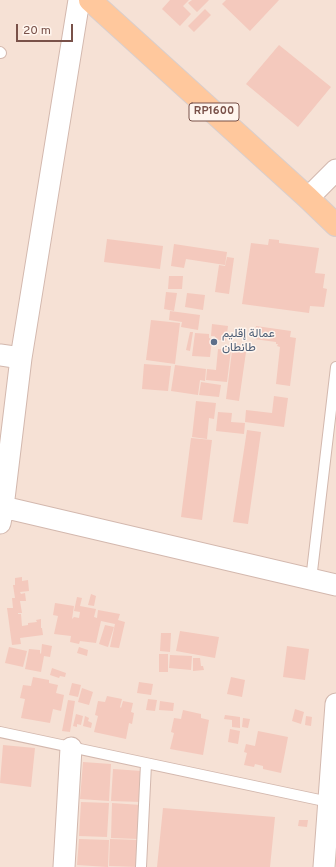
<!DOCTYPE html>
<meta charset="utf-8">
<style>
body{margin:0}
#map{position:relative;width:336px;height:867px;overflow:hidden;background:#fdf0e7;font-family:Overpass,sans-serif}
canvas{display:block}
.scale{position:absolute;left:16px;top:24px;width:57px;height:18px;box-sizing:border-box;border:2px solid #795149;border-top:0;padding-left:5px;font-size:12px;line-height:14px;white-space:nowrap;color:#795149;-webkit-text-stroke:3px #fff5ee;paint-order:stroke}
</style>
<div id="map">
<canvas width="336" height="867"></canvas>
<div class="scale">20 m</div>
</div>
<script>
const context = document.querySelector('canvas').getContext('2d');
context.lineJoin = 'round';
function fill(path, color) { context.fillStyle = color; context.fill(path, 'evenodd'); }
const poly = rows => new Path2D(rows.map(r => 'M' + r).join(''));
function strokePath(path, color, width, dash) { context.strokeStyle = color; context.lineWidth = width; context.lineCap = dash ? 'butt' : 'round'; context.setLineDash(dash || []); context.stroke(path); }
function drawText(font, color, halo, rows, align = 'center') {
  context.font = font + ' Overpass,Vazirmatn,sans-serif'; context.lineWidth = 3; context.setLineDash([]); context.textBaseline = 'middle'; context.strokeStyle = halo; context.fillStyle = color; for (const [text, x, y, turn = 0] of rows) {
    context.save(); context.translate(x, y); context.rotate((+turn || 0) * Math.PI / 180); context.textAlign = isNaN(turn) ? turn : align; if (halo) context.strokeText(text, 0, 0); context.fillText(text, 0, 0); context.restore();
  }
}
const residential = poly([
 [0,0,336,0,336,867,0,867]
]);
const building = poly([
 [170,0,189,0,183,6,191,14,180,26,162,9],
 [192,0,209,0,197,12,188,3],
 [226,0,279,0,250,31,222,4],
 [205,9,211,15,194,32,188,26],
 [279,45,331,87,298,127,246,84],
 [107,239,163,246,160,269,104,262],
 [269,239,279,240,279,243,319,248,315,273,325,274,323,288,327,289,324,307,310,306,309,313,242,304,251,243,268,245],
 [174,244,227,252,225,265,186,259,184,268,171,266],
 [227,257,234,258,229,294,215,292,219,265,225,266],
 [169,276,183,276,182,289,168,289],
 [166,292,177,293,174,311,164,309],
 [187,293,205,295,203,310,185,307],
 [170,311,200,315,198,330,181,327,182,322,169,320],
 [151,320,180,323,175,364,146,360],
 [212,324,228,326,226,341,214,339,215,336,211,336],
 [256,326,291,331,290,337,296,338,290,386,276,384,280,347,277,346,278,344,276,344,276,342,254,339],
 [190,332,193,332,190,351,186,350],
 [195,333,209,334,209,338,212,339,210,357,192,356],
 [233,343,247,345,239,401,226,399],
 [218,349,231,350,227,382,206,380,207,369,216,370],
 [144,364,171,366,168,391,142,389],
 [175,365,206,369,205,381,200,380,198,395,171,391],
 [201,382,221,385,219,397,199,395],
 [274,396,288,398,284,427,245,422,246,410,272,413],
 [196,401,216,403,214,419,209,418,207,439,192,437],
 [218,412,232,413,231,422,245,423,244,434,216,431],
 [247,430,261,432,248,524,233,522],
 [191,438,212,440,202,520,181,517],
 [22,577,22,581,28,580,29,591,20,592,21,594,25,593,26,601,20,601,22,613,18,613,18,614,21,614,22,626,28,625,28,623,37,622,36,620,41,619,41,628,42,628,43,635,20,638,21,644,12,645,7,608,13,608,12,598,15,598,13,585,15,585,15,578],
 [91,594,96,596,94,606,88,605],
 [77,597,82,598,80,606,96,609,94,617,97,618,98,610,120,614,118,620,125,622,119,648,110,647,115,624,101,621,96,643,80,641,79,644,70,642,71,636,54,634,58,616,53,615,55,603,74,606,72,619,74,617,79,618,80,612,74,611],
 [105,625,114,627,108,647,99,644],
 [180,631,219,637,215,658,176,651],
 [161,633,171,633,170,652,160,651],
 [42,644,52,646,50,657,44,656,41,672,25,669,29,649,40,650,40,653,41,654],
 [287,646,309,649,305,680,283,677],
 [9,647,27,651,23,667,5,663],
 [79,647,88,650,87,656,77,653],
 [159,654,168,654,168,672,159,672],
 [170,655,192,656,191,670,169,668],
 [193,658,200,658,201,666,203,666,204,670,193,671],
 [52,668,66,673,65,677,60,676,59,678,50,675],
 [33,677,49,680,49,683,58,685,56,693,64,695,61,711,53,709,50,723,21,718,25,699,20,698,23,685,31,686],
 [231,677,245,680,242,697,227,694],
 [139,682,153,684,151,695,137,693],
 [72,683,81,685,78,697,69,695],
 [82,688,93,692,89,705,78,702],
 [107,696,122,699,120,707,121,708,123,701,133,703,131,712,134,713,132,724,129,723,126,739,94,732,98,716,95,715,98,701,105,702],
 [148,699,157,700,155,711,146,710],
 [68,700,75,701,70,732,62,731],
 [160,701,174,703,173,711,159,710],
 [295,709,304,712,301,724,292,721],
 [183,710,201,714,201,718,209,720,203,755,170,749,174,733,171,732,174,718,181,719],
 [76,714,83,716,81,725,77,724,77,727,73,726],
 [225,715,240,717,240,728,232,727,232,720,224,719],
 [85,716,89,718,88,721,92,723,91,728,83,726],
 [306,716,312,717,311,726,305,725],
 [243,718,250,719,248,728,242,727],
 [230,729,240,731,238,744,228,742],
 [258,731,288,737,281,773,263,769,263,766,255,764,254,767,244,765,247,753,244,752,246,744,255,746],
 [3,745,35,748,31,787,0,783],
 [83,762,111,764,109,801,80,799],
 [113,769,142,771,141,802,111,801],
 [81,802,109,803,107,837,79,836],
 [112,803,141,805,139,839,111,838],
 [163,808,275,817,270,867,157,867],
 [299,820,308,820,307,827,298,826],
 [79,839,109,840,108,867,77,865],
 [110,839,139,840,138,867,109,866]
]);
const lane = poly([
 [0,52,1,53],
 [311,580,336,367],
 [0,732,329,802],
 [141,867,146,764]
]);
const street = poly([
 [308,198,336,170],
 [0,355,21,358],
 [3,507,336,585],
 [0,523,3,507,21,358,79,0],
 [64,867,71,748],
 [324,867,336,704]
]);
const primary = poly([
 [90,0,308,198,336,225]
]);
const markers = [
 [214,342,4,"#5c6f8a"]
];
const shields = [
 [214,112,50]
];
const shieldNames = [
 ["RP1600",214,112]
];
const serviceNames = [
 ["عمالة إقليم",222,335],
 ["طانطان",222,349]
];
fill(residential, '#f6e1d5');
fill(building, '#f4c9bd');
strokePath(lane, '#d3b8ae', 12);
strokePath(street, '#d3b8ae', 23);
strokePath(primary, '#d9cecc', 24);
strokePath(lane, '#fff', 10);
strokePath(street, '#fff', 21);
strokePath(primary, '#ffc89d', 22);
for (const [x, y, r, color] of markers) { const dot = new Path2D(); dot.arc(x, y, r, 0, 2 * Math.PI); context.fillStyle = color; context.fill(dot); strokePath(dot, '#fff5ee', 1.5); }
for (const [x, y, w] of shields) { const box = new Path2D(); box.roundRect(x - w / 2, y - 9, w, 18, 3); context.fillStyle = '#fff5ee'; context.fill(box); strokePath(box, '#795149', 1); }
drawText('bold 11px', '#795149', null, shieldNames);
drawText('12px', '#4e5e75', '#fff5ee', serviceNames, 'left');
</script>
